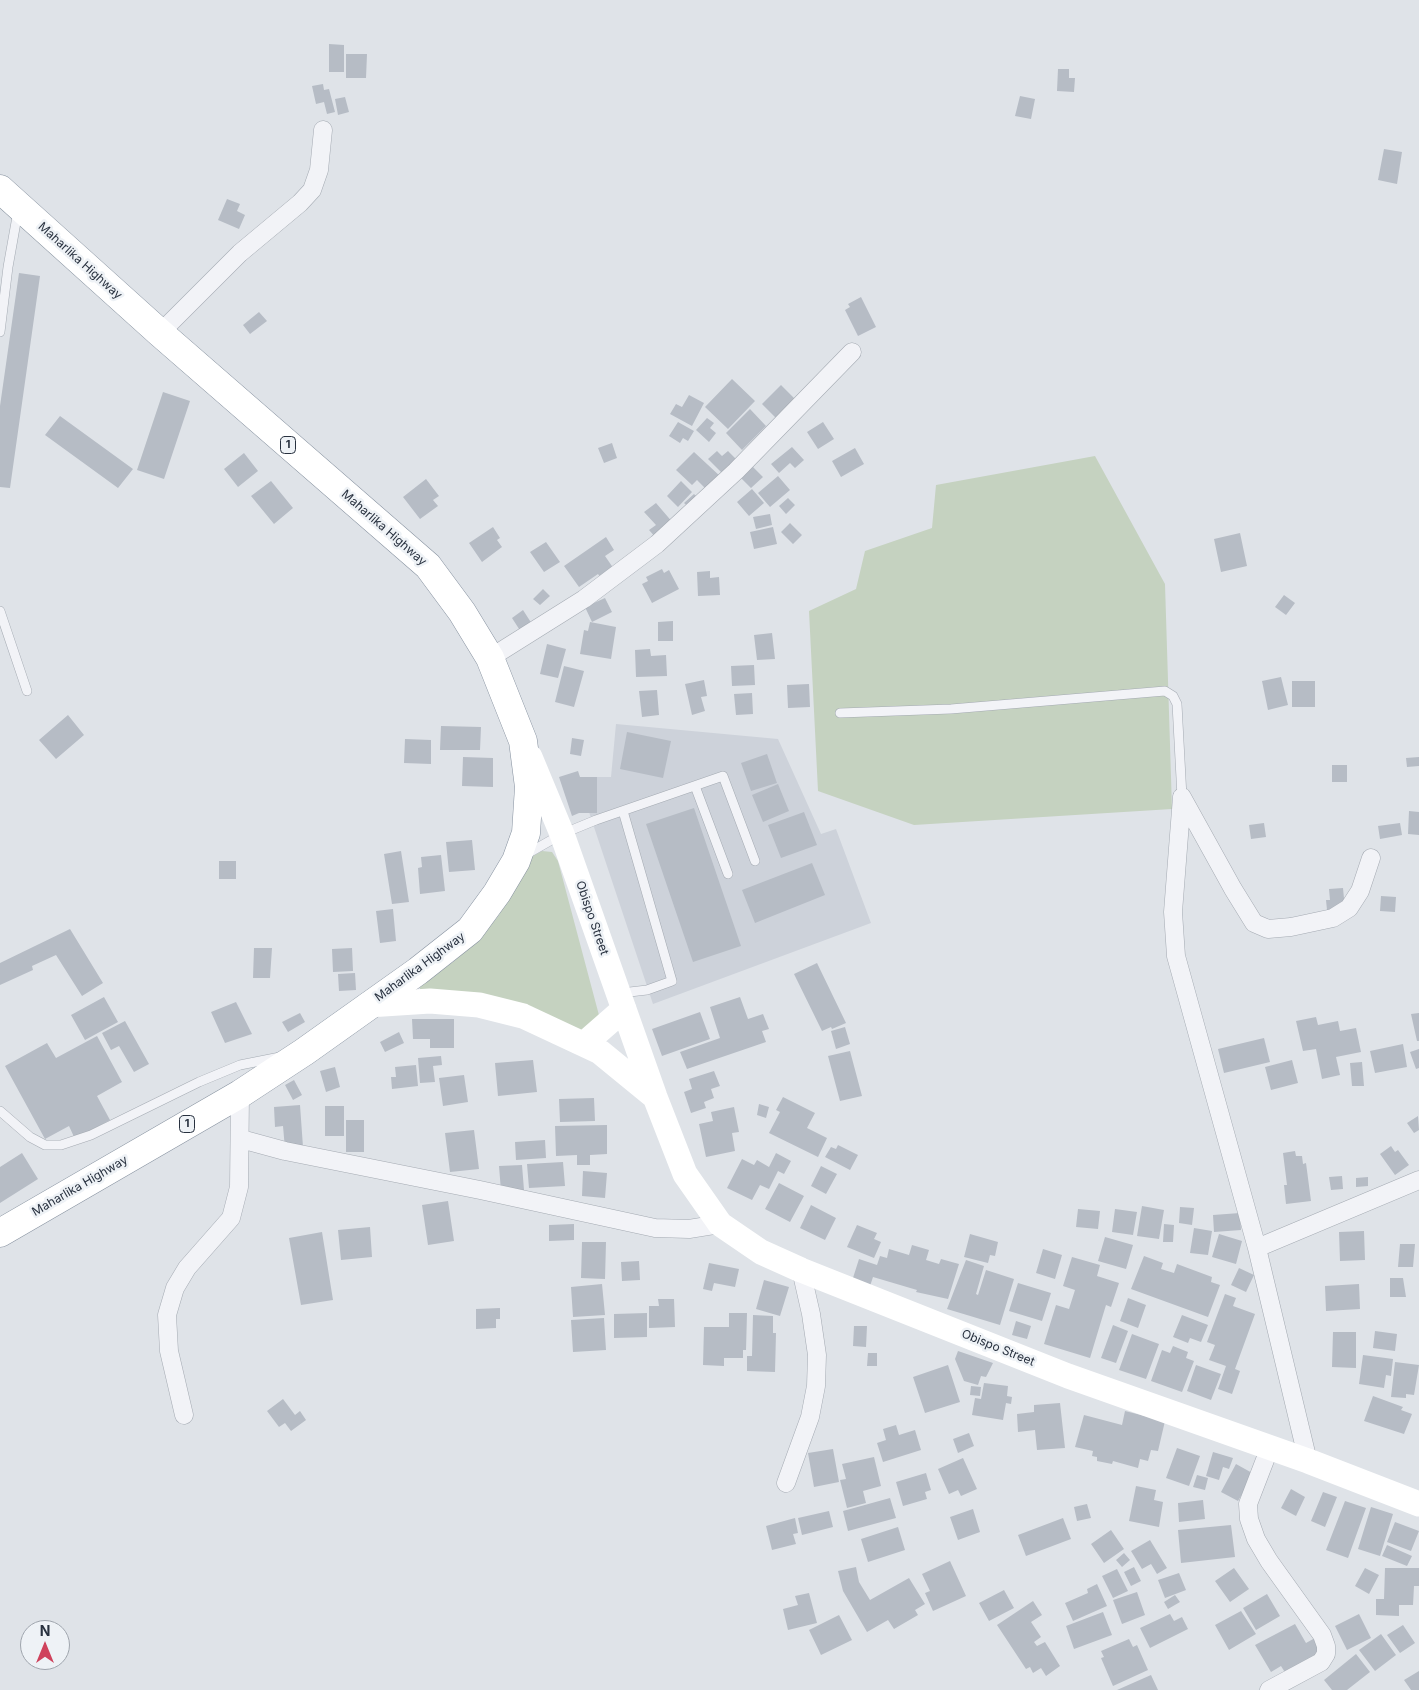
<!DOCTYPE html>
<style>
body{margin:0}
#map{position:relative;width:1419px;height:1690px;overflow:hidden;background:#dfe3e8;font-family:Inter,sans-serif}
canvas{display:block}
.north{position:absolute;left:20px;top:1620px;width:50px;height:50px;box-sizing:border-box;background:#eef2f6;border:1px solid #9fa5ad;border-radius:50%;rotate:0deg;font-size:14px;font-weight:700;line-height:20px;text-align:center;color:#28313f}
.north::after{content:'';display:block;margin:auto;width:18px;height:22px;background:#cf425c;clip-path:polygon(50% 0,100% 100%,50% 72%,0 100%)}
</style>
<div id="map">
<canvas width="1419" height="1690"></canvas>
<div class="north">N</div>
</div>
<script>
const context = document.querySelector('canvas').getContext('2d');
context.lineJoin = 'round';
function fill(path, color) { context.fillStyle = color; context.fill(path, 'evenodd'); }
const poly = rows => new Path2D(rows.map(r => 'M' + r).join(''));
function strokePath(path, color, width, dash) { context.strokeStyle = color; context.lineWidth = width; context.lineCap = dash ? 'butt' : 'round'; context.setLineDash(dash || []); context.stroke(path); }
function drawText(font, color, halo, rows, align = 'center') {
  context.font = font + ' Inter,sans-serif'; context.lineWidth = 5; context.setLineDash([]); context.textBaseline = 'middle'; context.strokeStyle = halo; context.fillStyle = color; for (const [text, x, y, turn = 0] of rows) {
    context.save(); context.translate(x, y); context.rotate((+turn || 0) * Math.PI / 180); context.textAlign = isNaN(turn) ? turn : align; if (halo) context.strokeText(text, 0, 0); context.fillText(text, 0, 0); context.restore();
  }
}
const built = poly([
 [616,724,778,739,821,834,836,829,871,923,653,1004,589,812,597,813,597,777,611,777]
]);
const green = poly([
 [1095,456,1165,584,1172,809,914,825,818,791,809,611,856,589,865,551,932,528,936,485],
 [542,851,552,852,558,861,600,1019,584,1035,420,991,420,985,453,962,482,936,499,915,531,857]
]);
const building = poly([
 [329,44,344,45,344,72,329,72],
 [346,54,367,54,366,78,346,78],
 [1058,69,1069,69,1069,78,1075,78,1074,92,1057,91],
 [323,84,324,90,329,89,335,112,327,114,324,102,316,104,312,86],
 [1020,96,1035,99,1031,119,1015,116],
 [345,97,349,112,338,115,335,99],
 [1384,149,1402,152,1397,184,1378,180],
 [227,199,240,204,237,211,245,215,239,229,218,220],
 [19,273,40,276,10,488,0,487,0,406],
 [861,297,876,327,858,336,845,310,850,307,848,304],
 [259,312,267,321,250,334,243,325],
 [732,379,755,401,728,429,705,407],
 [781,385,795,399,776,418,762,404],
 [163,392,190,401,164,479,137,470],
 [689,395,704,403,692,426,670,414,676,404,682,407],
 [750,409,766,426,742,450,726,433],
 [60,416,133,469,118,488,45,435],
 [707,418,714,423,710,428,716,433,709,442,696,430],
 [678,422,694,431,688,441,683,438,680,443,669,436],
 [823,422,834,439,818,449,807,432],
 [612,443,617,458,604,463,598,448],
 [792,447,804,460,795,468,790,463,779,473,771,464],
 [855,448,864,464,841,477,832,461],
 [717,451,722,456,728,451,739,462,725,476,708,459],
 [694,452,721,477,708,491,697,480,692,485,676,470],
 [244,453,258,471,238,487,224,469],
 [753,467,763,477,751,488,741,478],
 [778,476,790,490,770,507,758,493],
 [426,479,439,496,433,500,438,506,420,519,403,497],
 [271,481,293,508,274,524,251,496],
 [681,481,692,492,678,507,667,496],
 [752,489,764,503,749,516,737,502],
 [694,494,701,501,692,510,684,503],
 [788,498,795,505,786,514,779,506],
 [656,503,674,524,657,539,649,530,656,525,644,512],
 [770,514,772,525,756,529,753,517],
 [790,523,802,535,793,544,781,532],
 [493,527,500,538,497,540,502,547,482,562,469,543],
 [773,527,777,544,754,549,750,532],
 [1240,533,1247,566,1221,572,1214,539],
 [606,537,614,550,605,556,616,572,603,581,598,574,579,587,564,566],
 [546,542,560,562,544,572,530,552],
 [662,569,664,573,669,570,679,589,652,603,642,584,648,581,646,577],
 [710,571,710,578,719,577,720,595,698,596,697,572],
 [543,589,550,596,540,605,533,599],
 [1284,595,1295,603,1286,615,1275,607],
 [605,598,612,612,592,622,585,607],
 [523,610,532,624,521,632,512,618],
 [673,621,673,641,658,641,658,622],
 [590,622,616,627,611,659,580,654,584,630,588,631],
 [772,633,775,659,757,660,754,635],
 [547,644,566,649,558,678,540,674],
 [650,649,651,656,666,655,667,676,636,677,635,650],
 [754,665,755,685,732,686,731,666],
 [564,666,584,671,574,707,555,702],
 [1281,677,1288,705,1268,710,1262,681],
 [704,680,707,696,701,697,705,711,692,715,685,684],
 [1292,681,1315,681,1315,707,1292,707],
 [809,684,810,707,788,708,787,685],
 [657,690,659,715,642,717,639,691],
 [752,693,753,714,736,715,734,694],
 [68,715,84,735,56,759,39,740],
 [441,726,481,727,480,750,440,750],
 [627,732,671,741,663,778,620,769],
 [572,738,584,740,581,756,570,754],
 [405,739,431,740,431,764,404,763],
 [767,754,777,783,751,791,741,763],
 [463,757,493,758,493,787,462,786],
 [1419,757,1419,766,1407,767,1406,758],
 [1332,765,1347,765,1347,782,1332,782],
 [578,771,580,777,597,777,597,813,579,813,572,816,559,777],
 [778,784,789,811,763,822,752,795],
 [694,808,741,946,693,962,646,824],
 [1409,811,1419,812,1419,835,1408,834],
 [804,812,817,845,781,858,768,825],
 [1264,823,1266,837,1251,839,1249,825],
 [1400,823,1402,835,1380,839,1378,826],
 [472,840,475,870,449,872,446,842],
 [401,851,409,902,392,904,384,854],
 [441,855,445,891,420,894,418,868,422,867,421,857],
 [219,861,236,861,236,879,219,879],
 [812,863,825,895,755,923,742,890],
 [1343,888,1345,909,1327,910,1326,900,1330,900,1329,889],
 [1381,896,1396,897,1395,912,1380,911],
 [393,909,396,941,380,943,376,911],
 [70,929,103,983,82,996,56,955,32,966,33,970,0,985,0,963],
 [254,948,272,948,270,978,253,978],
 [352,948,353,971,333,972,332,949],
 [817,963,846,1023,832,1029,831,1027,822,1031,794,974],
 [355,973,356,990,339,991,338,974],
 [104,997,118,1022,85,1040,71,1015],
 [740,997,748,1019,763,1014,769,1029,762,1031,766,1042,687,1069,680,1052,720,1038,710,1007],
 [236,1002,252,1034,225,1043,211,1012],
 [700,1012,710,1039,662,1056,652,1029],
 [300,1013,305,1022,288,1032,282,1022],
 [1419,1013,1419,1041,1417,1041,1411,1014],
 [1316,1017,1318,1025,1338,1021,1340,1031,1356,1028,1361,1052,1336,1057,1340,1075,1322,1079,1316,1049,1303,1051,1296,1021],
 [412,1019,454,1019,454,1048,430,1048,430,1039,413,1039],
 [125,1021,149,1064,134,1072,119,1046,111,1050,102,1033],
 [845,1027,850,1044,836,1049,831,1031],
 [399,1032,404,1043,385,1052,380,1042],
 [97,1036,122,1082,97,1096,110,1120,75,1139,69,1126,45,1139,5,1066,47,1043,56,1058],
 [1264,1038,1270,1062,1224,1073,1218,1049],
 [1403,1044,1407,1067,1375,1073,1370,1051],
 [1419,1049,1419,1068,1416,1069,1410,1052],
 [850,1051,862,1096,840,1101,828,1056],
 [441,1056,442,1065,433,1066,435,1082,420,1083,418,1058],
 [533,1060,537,1092,498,1096,495,1063],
 [1292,1060,1298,1083,1271,1090,1265,1067],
 [1362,1062,1364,1086,1352,1086,1350,1063],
 [416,1065,418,1086,392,1089,391,1077,396,1077,395,1067],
 [335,1067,340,1087,326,1092,320,1071],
 [714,1071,720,1086,711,1089,714,1098,704,1102,706,1108,691,1113,684,1092,692,1089,689,1079],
 [464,1075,468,1102,443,1106,439,1078],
 [294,1080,302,1095,293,1100,285,1085],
 [783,1097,815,1113,807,1128,827,1138,818,1157,769,1133,780,1112,776,1110],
 [594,1098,595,1121,560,1122,559,1099],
 [759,1104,769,1107,766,1118,757,1115],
 [300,1105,303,1147,285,1149,283,1126,275,1127,274,1107],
 [325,1106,344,1106,344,1136,325,1136],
 [734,1107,739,1132,732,1133,735,1151,706,1157,699,1124,713,1121,711,1112],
 [1418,1116,1419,1130,1414,1133,1407,1123],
 [346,1120,364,1120,364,1152,346,1152],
 [607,1125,607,1154,590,1155,590,1165,577,1165,577,1155,556,1156,555,1126],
 [474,1130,479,1169,450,1172,445,1133],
 [545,1140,546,1158,516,1160,515,1142],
 [838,1145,858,1155,850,1170,825,1157,831,1147,836,1149],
 [1391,1146,1395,1152,1398,1150,1409,1165,1395,1175,1380,1154],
 [1295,1151,1296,1156,1302,1156,1303,1164,1306,1163,1311,1201,1286,1204,1284,1185,1287,1185,1283,1153],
 [22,1153,38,1179,0,1203,0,1167],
 [776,1153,791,1161,784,1174,778,1171,769,1189,760,1185,752,1200,727,1188,742,1159,754,1165,757,1160,769,1167],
 [563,1162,565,1186,529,1188,527,1164],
 [522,1165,524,1190,501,1191,499,1166],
 [821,1166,837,1174,826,1194,811,1186],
 [583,1171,607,1173,605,1198,582,1196],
 [1342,1176,1343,1189,1331,1190,1329,1177],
 [1368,1177,1368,1186,1356,1187,1356,1178],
 [779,1183,804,1196,790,1222,765,1209],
 [448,1201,454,1241,428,1245,422,1205],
 [811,1205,836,1218,825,1240,800,1228],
 [1142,1206,1164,1210,1159,1239,1137,1236],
 [1180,1207,1194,1208,1192,1225,1179,1223],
 [1078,1209,1100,1211,1098,1229,1076,1227],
 [1115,1209,1137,1212,1133,1235,1112,1232],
 [1240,1213,1241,1230,1214,1232,1213,1215],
 [574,1224,574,1240,549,1241,549,1225],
 [1164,1224,1174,1225,1173,1242,1163,1242],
 [857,1225,877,1233,874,1239,881,1242,874,1258,847,1247],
 [370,1227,372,1257,341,1260,338,1230],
 [1194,1228,1212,1231,1208,1255,1190,1253],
 [1364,1231,1365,1260,1340,1261,1339,1232],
 [322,1232,333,1300,301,1305,289,1238],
 [970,1234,998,1242,995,1256,990,1255,988,1263,964,1257],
 [1219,1234,1242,1241,1236,1264,1212,1257],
 [1105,1237,1133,1245,1126,1269,1098,1261],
 [582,1242,606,1242,605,1279,581,1278],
 [1400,1244,1415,1244,1413,1267,1398,1267],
 [912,1245,929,1250,926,1260,939,1264,941,1259,959,1264,948,1299,916,1292,917,1290,873,1277,870,1286,852,1281,859,1259,877,1265,880,1256,887,1258,889,1249,909,1255],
 [1043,1249,1062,1255,1055,1279,1036,1273],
 [1144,1256,1163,1263,1161,1269,1174,1273,1177,1264,1212,1277,1211,1282,1220,1285,1208,1317,1131,1289],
 [1072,1257,1100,1265,1097,1276,1119,1283,1111,1307,1106,1305,1090,1358,1044,1344,1056,1305,1069,1309,1075,1290,1063,1286],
 [966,1260,984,1266,976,1294,978,1295,986,1270,1014,1279,1000,1325,947,1309],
 [639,1261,640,1280,622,1281,621,1262],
 [709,1263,739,1269,735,1287,714,1283,712,1291,703,1289],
 [1239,1268,1254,1275,1246,1292,1231,1285],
 [1390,1278,1403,1278,1406,1297,1390,1297],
 [764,1280,789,1287,780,1316,756,1309],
 [1018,1283,1051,1293,1042,1321,1009,1311],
 [602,1284,605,1315,573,1317,571,1287],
 [1359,1284,1360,1309,1326,1311,1325,1286],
 [1225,1294,1236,1298,1233,1306,1255,1314,1235,1369,1240,1371,1232,1394,1218,1389,1226,1366,1209,1360,1215,1345,1207,1342],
 [1128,1298,1146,1305,1138,1328,1120,1321],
 [658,1299,674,1299,675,1327,649,1328,649,1306,659,1306],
 [500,1308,500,1319,496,1319,496,1328,476,1329,476,1309],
 [647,1313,647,1337,614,1338,614,1314],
 [729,1313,747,1313,746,1350,743,1350,743,1358,724,1358,724,1366,703,1365,704,1327,729,1327],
 [753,1315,773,1316,773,1333,776,1333,775,1372,747,1371,747,1356,752,1356],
 [1182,1315,1208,1325,1201,1342,1190,1338,1188,1343,1173,1337],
 [604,1318,606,1350,573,1352,571,1320],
 [1016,1321,1031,1326,1027,1339,1012,1335],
 [1113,1325,1128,1331,1116,1363,1101,1358],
 [854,1326,867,1326,866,1347,853,1346],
 [1375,1331,1397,1334,1395,1351,1373,1348],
 [1333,1332,1356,1332,1356,1368,1332,1367],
 [1132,1334,1159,1344,1146,1379,1119,1370],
 [1173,1346,1188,1352,1186,1358,1194,1361,1182,1392,1151,1381,1162,1350,1170,1353],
 [958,1351,993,1363,986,1377,981,1376,978,1385,964,1381,955,1359],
 [868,1353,877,1353,877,1366,867,1366],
 [1363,1355,1393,1359,1391,1376,1386,1375,1384,1388,1359,1384],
 [1395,1362,1419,1365,1414,1395,1406,1394,1406,1398,1391,1397],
 [948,1365,960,1402,925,1413,913,1377],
 [1196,1365,1221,1374,1211,1400,1187,1391],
 [984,1383,1008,1386,1007,1396,1012,1397,1011,1404,1006,1403,1003,1420,972,1415,975,1398,981,1399],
 [971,1386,981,1387,980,1396,970,1395],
 [1373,1396,1403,1407,1401,1410,1412,1414,1404,1434,1364,1421],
 [283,1399,295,1415,300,1411,306,1420,291,1431,285,1423,279,1427,267,1411],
 [1060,1403,1065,1448,1037,1450,1035,1430,1018,1432,1017,1414,1034,1412,1034,1405],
 [1125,1411,1165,1421,1158,1451,1151,1450,1148,1461,1140,1459,1138,1468,1113,1461,1112,1464,1097,1461,1097,1457,1092,1456,1093,1451,1075,1447,1084,1415,1122,1425],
 [896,1425,899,1435,915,1430,921,1450,883,1462,877,1443,886,1440,883,1429],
 [969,1433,974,1446,958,1453,953,1439],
 [1177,1448,1200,1456,1189,1486,1166,1478],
 [833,1449,839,1482,814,1487,808,1453],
 [1213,1452,1233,1458,1229,1469,1223,1467,1219,1480,1206,1476],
 [874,1457,881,1486,863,1491,866,1503,847,1508,840,1480,846,1479,842,1464],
 [963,1458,977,1489,961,1496,958,1490,949,1494,938,1469],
 [1236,1464,1254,1474,1238,1501,1221,1492],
 [926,1473,931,1490,925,1492,927,1499,903,1506,896,1482],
 [1197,1475,1208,1478,1205,1490,1193,1487],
 [1136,1486,1156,1490,1154,1500,1163,1502,1159,1527,1129,1521],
 [1291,1489,1305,1497,1296,1516,1281,1508],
 [1323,1492,1337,1497,1325,1527,1311,1521],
 [890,1498,896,1518,848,1531,843,1511],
 [1203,1500,1205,1519,1179,1522,1178,1503],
 [1345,1501,1366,1508,1348,1558,1326,1550],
 [1087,1504,1091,1518,1077,1521,1074,1507],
 [1371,1507,1393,1514,1380,1556,1358,1549],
 [973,1509,980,1532,958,1540,950,1517],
 [829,1511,833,1527,802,1535,798,1518],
 [795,1518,798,1533,793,1534,796,1544,772,1550,766,1526],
 [1063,1518,1071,1539,1026,1556,1018,1535],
 [1395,1522,1419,1531,1411,1551,1387,1542],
 [1231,1525,1235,1557,1181,1563,1178,1530],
 [898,1527,905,1550,868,1562,861,1539],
 [1111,1530,1124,1549,1104,1563,1091,1544],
 [1150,1540,1167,1568,1157,1574,1151,1564,1142,1569,1131,1551],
 [1387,1545,1412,1556,1407,1566,1382,1556],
 [1124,1553,1130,1560,1122,1567,1116,1560],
 [950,1561,966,1596,933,1611,925,1593,930,1591,922,1574],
 [856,1567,859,1582,870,1600,909,1578,925,1604,915,1610,918,1615,894,1629,888,1620,867,1632,843,1591,838,1571],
 [1134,1567,1141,1581,1131,1586,1124,1572],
 [1234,1568,1249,1589,1230,1602,1215,1581],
 [1365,1568,1379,1575,1369,1594,1355,1586],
 [1385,1568,1419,1568,1419,1586,1414,1586,1413,1605,1399,1605,1399,1616,1376,1615,1376,1599,1384,1599],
 [1117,1569,1128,1591,1113,1598,1102,1576],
 [1179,1573,1186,1590,1165,1598,1158,1580],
 [1097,1584,1107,1606,1073,1621,1065,1603,1088,1593,1087,1589],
 [1004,1590,1014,1608,989,1621,979,1603],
 [1137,1592,1145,1615,1122,1624,1113,1600],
 [809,1593,817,1623,788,1630,783,1609,798,1605,795,1596],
 [1267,1594,1280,1616,1256,1630,1243,1608],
 [1175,1595,1180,1602,1168,1609,1164,1602],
 [1033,1601,1042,1615,1031,1622,1041,1637,1034,1642,1037,1646,1045,1642,1060,1666,1046,1676,1041,1668,1033,1673,1030,1667,1026,1669,997,1625],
 [1241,1611,1256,1634,1229,1650,1215,1625],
 [1103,1612,1112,1635,1074,1649,1066,1626],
 [1170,1614,1174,1621,1182,1617,1188,1629,1150,1648,1140,1628],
 [1359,1614,1371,1638,1347,1650,1335,1626],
 [839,1615,852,1640,821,1655,809,1630],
 [1295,1624,1306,1643,1315,1638,1324,1653,1286,1674,1281,1666,1271,1672,1255,1645],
 [1403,1625,1415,1643,1400,1653,1387,1635],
 [1381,1634,1396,1655,1375,1671,1359,1650],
 [1129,1639,1133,1647,1137,1645,1148,1670,1113,1686,1101,1658,1104,1657,1101,1651],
 [1356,1654,1370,1672,1347,1690,1332,1690,1324,1680],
 [1419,1671,1419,1690,1411,1690,1404,1680],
 [1151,1675,1158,1690,1117,1690]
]);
const lane = poly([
 [0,332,8,267,18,211],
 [0,611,27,691],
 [840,713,951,709,1165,691,1173,696,1177,704,1182,797],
 [695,786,728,874],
 [525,855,562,834,596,820,723,776,755,861],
 [621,993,647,990,672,981,623,811],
 [0,1111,30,1137,45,1145,61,1145,91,1135,199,1082,240,1065,280,1057]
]);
const street = poly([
 [160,333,240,253,300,203,312,190,319,170,323,130],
 [490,658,584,599,657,544,736,471,852,352],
 [1182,797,1173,912,1176,956,1257,1248,1308,1461],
 [1182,797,1233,889,1254,923,1268,929,1291,927,1333,918,1349,908,1360,891,1371,858],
 [241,1139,285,1151,480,1190,655,1228,689,1229,720,1224],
 [1257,1248,1419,1180],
 [184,1415,169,1351,167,1315,175,1288,187,1268,231,1218,239,1187,240,1094],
 [786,1483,810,1417,816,1386,817,1355,811,1314,801,1270],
 [1269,1690,1321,1662,1326,1654,1326,1646,1322,1635,1269,1561,1256,1539,1249,1519,1248,1504,1270,1447]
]);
const secondary = poly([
 [530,757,562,834,655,1097,685,1174,720,1224,761,1252,801,1270,1068,1376,1308,1461,1419,1504],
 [368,1005,430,1001,479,1005,523,1016,600,1052,655,1097],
 [584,1044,624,1009]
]);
const highway = poly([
 [0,189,160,333,428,566,462,612,490,658,523,741,529,787,526,833,516,861,497,893,470,930,418,971,304,1052,240,1094,0,1233]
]);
const shields = [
 [288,445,15],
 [187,1124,15]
];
const shieldNames = [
 ["1",288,445],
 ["1",187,1124]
];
const streetNames = [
 ["Maharlika Highway",80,261,42],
 ["Maharlika Highway",384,528,41],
 ["Obispo Street",592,918,71],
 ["Maharlika Highway",420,967,-36],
 ["Maharlika Highway",80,1186,-30],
 ["Obispo Street",998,1348,22]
];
fill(built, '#cdd2da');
fill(green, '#c5d2c0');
fill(building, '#b6bcc5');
strokePath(lane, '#a4aab2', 10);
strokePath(street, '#a4aab2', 19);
strokePath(highway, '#86919f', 29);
strokePath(lane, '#f2f3f7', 9);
strokePath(street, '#f2f3f7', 18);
strokePath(secondary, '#fff', 25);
strokePath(highway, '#fff', 28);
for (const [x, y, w] of shields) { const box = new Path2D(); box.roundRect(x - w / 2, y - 8.5, w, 17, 4); context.fillStyle = '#eef2f6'; context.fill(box); strokePath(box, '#28313f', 1); }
drawText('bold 11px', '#28313f', null, shieldNames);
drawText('12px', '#28313f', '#eef2f6', streetNames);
</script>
